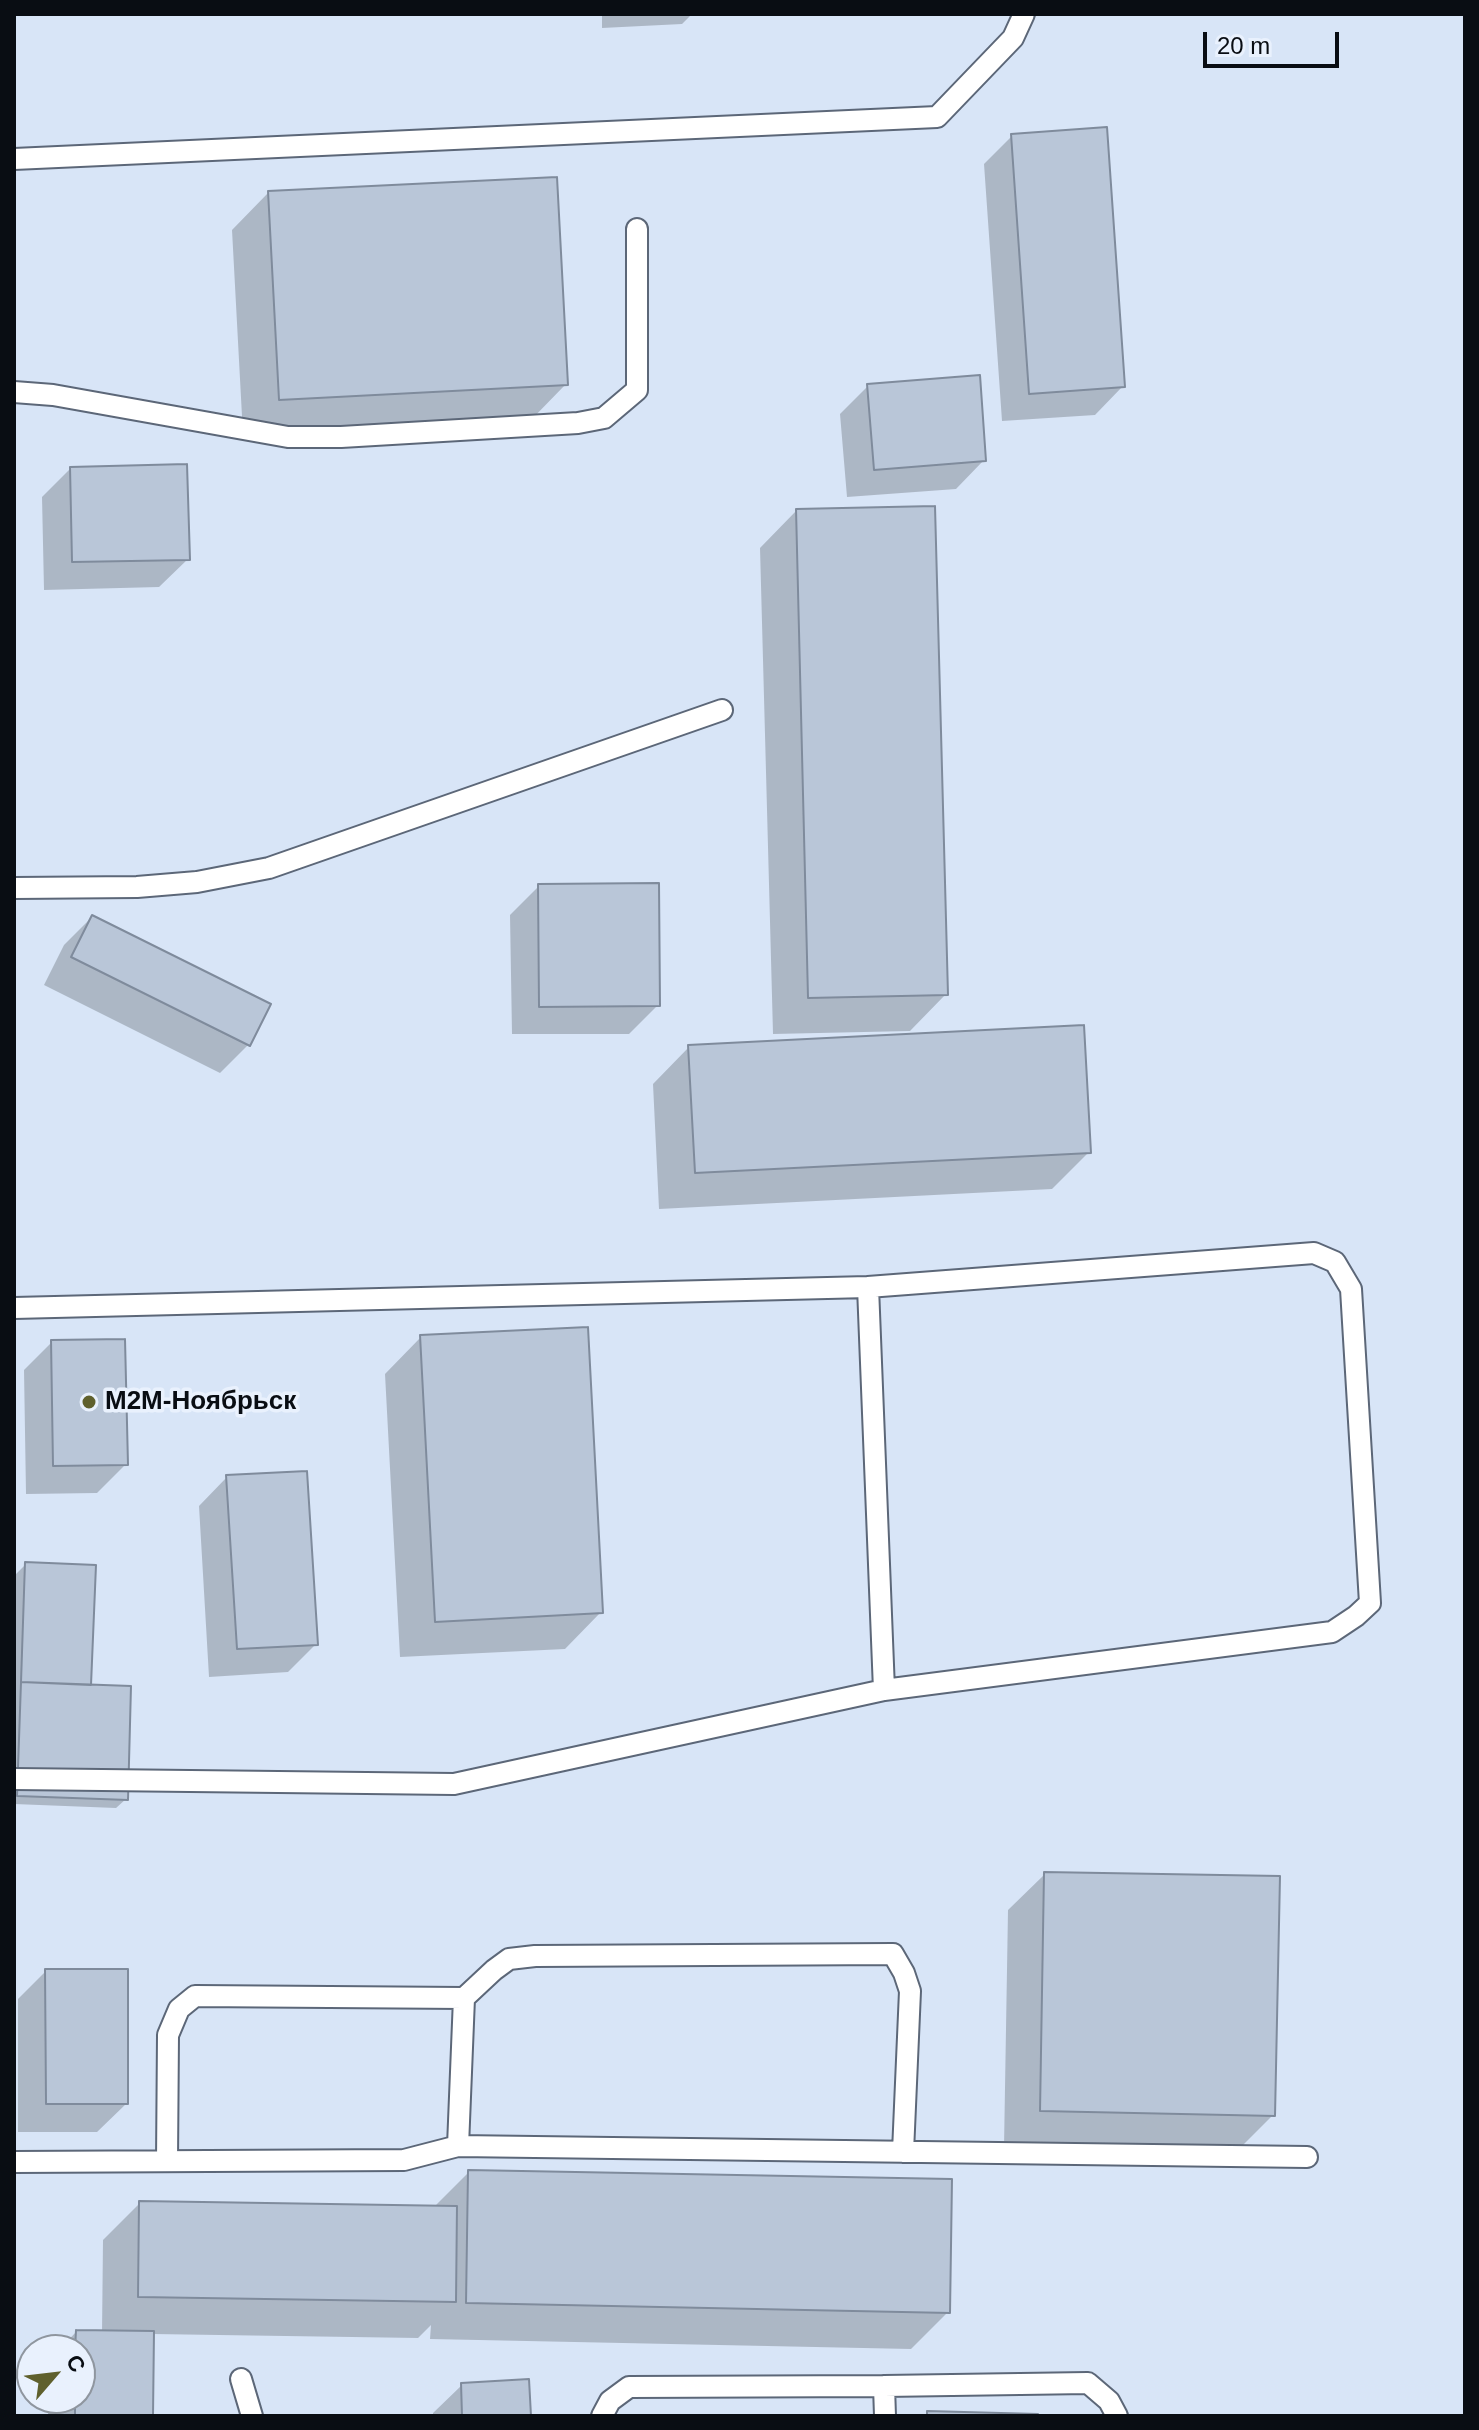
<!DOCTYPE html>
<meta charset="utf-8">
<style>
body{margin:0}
#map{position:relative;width:1479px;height:2430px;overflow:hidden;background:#d8e5f7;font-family:Helvetica,sans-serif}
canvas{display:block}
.frame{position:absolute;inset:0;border:16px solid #090d13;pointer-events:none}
.north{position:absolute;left:16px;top:2334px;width:80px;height:80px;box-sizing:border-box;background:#e9f1fd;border:2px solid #8f969f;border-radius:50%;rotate:62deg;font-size:22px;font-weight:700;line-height:32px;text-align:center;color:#090d13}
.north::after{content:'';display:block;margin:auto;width:28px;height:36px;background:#5f602d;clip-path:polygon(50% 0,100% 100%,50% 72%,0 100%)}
.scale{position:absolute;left:1203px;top:32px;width:136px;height:36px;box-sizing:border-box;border:4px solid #090d13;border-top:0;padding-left:10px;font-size:24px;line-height:28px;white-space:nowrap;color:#090d13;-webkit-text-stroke:6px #e9f1fd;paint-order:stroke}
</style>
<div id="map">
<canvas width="1479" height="2430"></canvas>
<div class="frame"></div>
<div class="north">С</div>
<div class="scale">20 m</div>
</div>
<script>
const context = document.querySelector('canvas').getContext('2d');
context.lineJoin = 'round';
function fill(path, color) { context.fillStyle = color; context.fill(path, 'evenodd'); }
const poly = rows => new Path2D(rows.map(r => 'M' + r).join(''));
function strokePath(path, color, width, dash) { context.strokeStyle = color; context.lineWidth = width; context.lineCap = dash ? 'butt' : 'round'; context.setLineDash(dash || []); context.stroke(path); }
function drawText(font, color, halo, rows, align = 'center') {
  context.font = font + ' Helvetica,sans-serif'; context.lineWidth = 7; context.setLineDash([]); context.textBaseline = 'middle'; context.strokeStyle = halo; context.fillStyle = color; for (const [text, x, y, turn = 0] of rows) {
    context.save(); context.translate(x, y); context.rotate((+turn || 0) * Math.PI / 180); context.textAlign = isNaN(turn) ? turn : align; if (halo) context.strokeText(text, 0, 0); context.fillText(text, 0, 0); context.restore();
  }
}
const shadow = poly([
 [602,14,692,14,682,24,602,28],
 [1012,136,1123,386,1095,415,1002,421,984,164],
 [268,193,566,384,530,421,243,435,232,230],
 [868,386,984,460,956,489,847,497,840,414],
 [70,469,188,559,159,587,44,590,42,497],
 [796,511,946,994,910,1031,773,1034,760,548],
 [539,886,658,1005,629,1034,512,1034,510,915],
 [92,917,248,1045,220,1073,44,985,64,945],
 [689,1047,1089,1152,1052,1189,659,1209,653,1084],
 [421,1337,601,1612,565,1649,400,1657,385,1374],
 [52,1342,126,1464,97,1493,26,1494,24,1370],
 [227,1477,316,1644,288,1672,209,1677,199,1506],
 [26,1564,89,1687,126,1799,116,1808,14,1804,14,1576],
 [1045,1874,1273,2115,1237,2151,1004,2147,1008,1910],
 [46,1971,126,2104,97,2132,18,2132,18,1999],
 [469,2172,948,2312,911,2349,430,2339,431,2325,418,2338,152,2334,151,2416,48,2416,48,2398,80,2398,80,2350,59,2350,76,2332,102,2333,103,2240,140,2203,433,2208],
 [462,2385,529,2416,433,2416,433,2413]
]);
const building = poly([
 [1107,127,1125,387,1029,394,1011,134,1107,127],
 [557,177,568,385,279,400,268,191,557,177],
 [980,375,986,461,874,470,867,384,980,375],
 [187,464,190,560,72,562,70,467,187,464],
 [935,506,948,995,808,998,796,509,935,506],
 [659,883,660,1006,539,1007,538,884,659,883],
 [92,915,271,1004,250,1046,71,957,92,915],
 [1084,1025,1091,1153,695,1173,688,1045,1084,1025],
 [588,1327,603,1613,435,1622,420,1335,588,1327],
 [125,1339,128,1465,53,1466,51,1340,125,1339],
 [307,1471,318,1645,237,1649,226,1475,307,1471],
 [25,1562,96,1565,91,1685,21,1682,25,1562],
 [21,1682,131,1686,128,1800,17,1796,21,1682],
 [1044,1872,1280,1876,1275,2116,1040,2111,1044,1872],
 [45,1969,128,1969,128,2104,46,2104,45,1969],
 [468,2170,952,2179,950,2313,466,2303,468,2170],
 [139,2201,457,2206,456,2302,138,2297,139,2201],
 [76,2330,154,2331,153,2416,75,2416,75,2398,80,2398,80,2350,75,2350,76,2330],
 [529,2379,531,2416,462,2416,461,2383,529,2379],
 [927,2411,1038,2414,1038,2416,927,2416,927,2411]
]);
const service = poly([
 [14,159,937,117,1013,38,1024,14],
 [14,392,53,395,288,437,341,437,578,423,604,418,637,390,637,229],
 [14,888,137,887,197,882,269,868,722,710],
 [868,1287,1314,1253,1335,1262,1351,1289,1370,1603,1356,1616,1332,1632,884,1690],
 [14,1308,868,1287,884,1690,454,1784,14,1779],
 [458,2146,464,1998,494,1970,509,1959,535,1956,893,1954,904,1973,910,1991,903,2152],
 [167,2161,168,2035,179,2009,195,1996,464,1998],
 [14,2162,404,2160,458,2146,1307,2157],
 [241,2379,252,2416],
 [602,2416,610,2401,629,2387,884,2386],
 [885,2416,884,2386,1088,2383,1109,2401,1117,2416]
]);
const markers = [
 [89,1402,8,"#5f602d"]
];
const poiNames = [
 ["М2М-Ноябрьск",105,1402]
];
fill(shadow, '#0003');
fill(building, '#b9c6d8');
strokePath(building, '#7f8b9c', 2);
strokePath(service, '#5c6778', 24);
strokePath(service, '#fff', 20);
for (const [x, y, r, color] of markers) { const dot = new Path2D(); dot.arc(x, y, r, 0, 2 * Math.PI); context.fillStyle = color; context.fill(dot); strokePath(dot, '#e9f1fd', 3); }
drawText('bold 26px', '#090d13', '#e9f1fd', poiNames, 'left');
</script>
